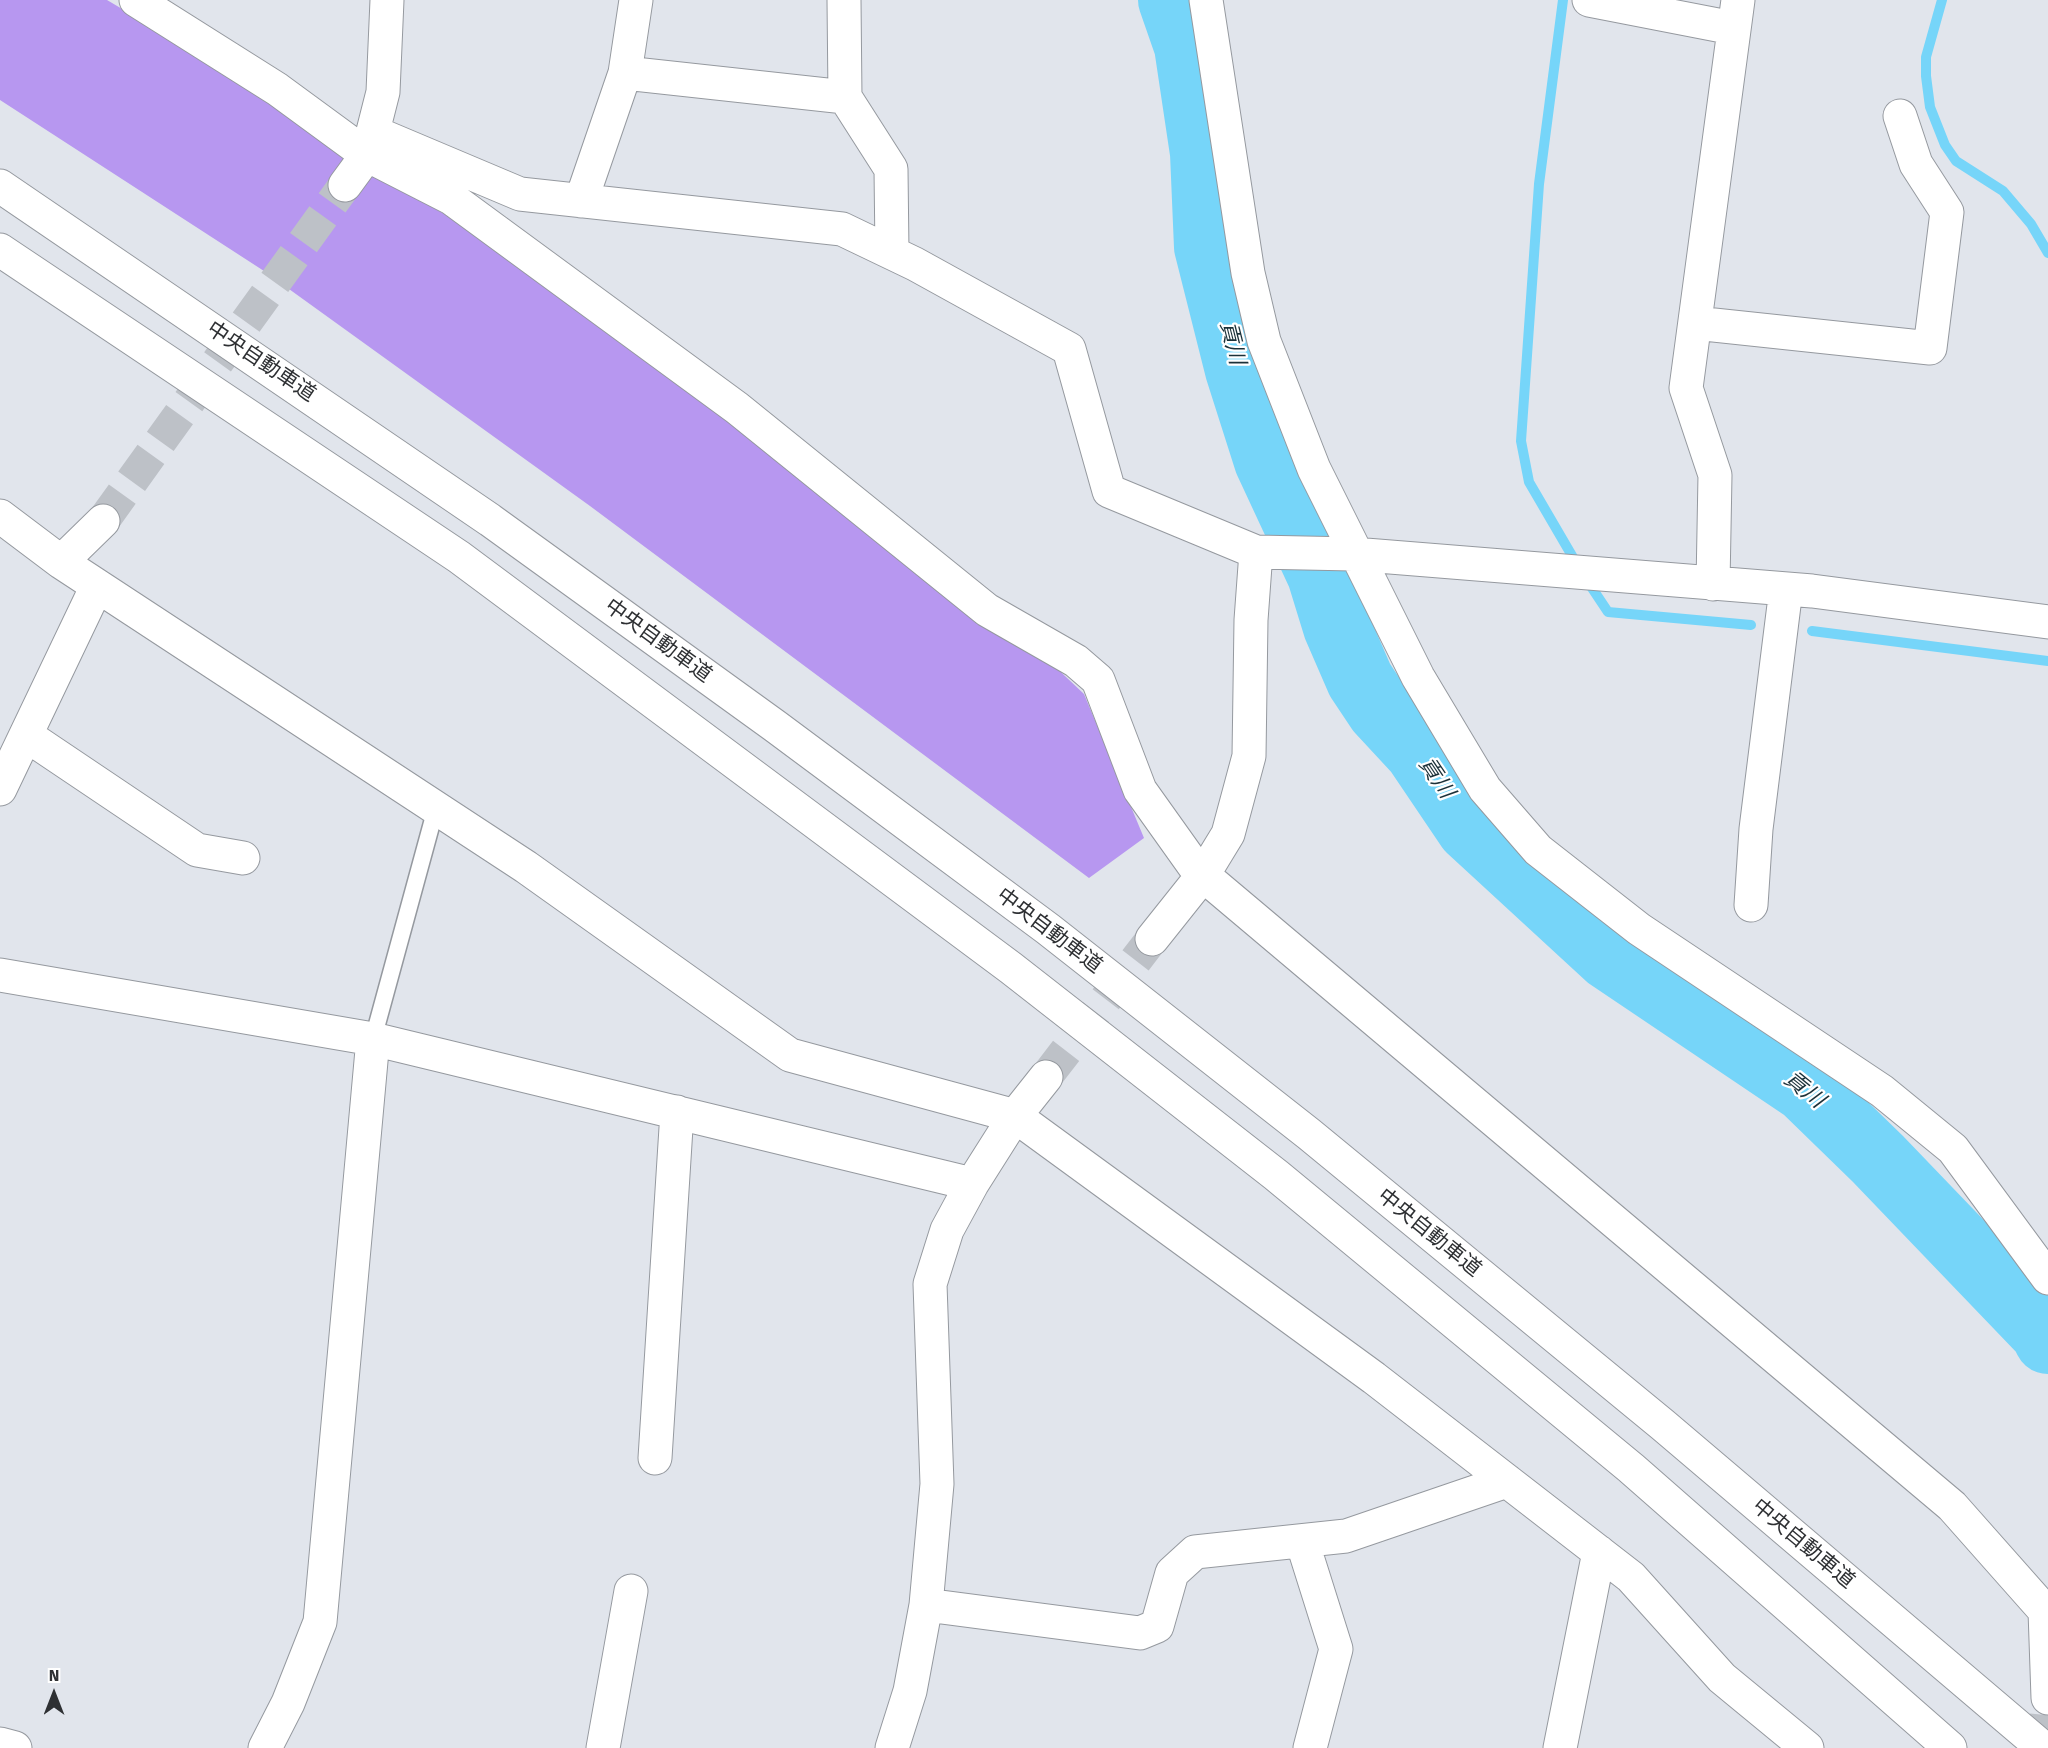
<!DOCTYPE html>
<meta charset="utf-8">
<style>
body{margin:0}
#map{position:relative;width:2048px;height:1748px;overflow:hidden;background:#e1e5ec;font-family:"Fira Sans",sans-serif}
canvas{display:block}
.north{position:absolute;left:24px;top:1664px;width:60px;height:60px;-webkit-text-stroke:4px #fff;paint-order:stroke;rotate:0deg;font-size:16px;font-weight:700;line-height:24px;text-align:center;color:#2e3033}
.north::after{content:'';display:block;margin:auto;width:21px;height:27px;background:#2e3033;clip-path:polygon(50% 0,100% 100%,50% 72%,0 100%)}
</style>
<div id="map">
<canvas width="2048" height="1748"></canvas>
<div class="north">N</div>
</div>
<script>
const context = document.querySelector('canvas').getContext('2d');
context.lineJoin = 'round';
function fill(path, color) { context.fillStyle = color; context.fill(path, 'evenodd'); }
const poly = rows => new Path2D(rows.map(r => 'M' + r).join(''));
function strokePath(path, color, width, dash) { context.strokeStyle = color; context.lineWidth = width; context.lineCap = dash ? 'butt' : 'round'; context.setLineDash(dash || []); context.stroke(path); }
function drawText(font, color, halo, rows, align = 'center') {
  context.font = font + ' "Fira Sans","Noto Sans JP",sans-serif'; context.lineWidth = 4.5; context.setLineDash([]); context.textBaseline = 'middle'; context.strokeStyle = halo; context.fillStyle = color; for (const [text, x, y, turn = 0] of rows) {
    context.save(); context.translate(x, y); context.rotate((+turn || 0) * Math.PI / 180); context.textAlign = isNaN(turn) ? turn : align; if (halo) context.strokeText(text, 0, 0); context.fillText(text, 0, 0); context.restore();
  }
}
const forest = poly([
 [0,0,107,0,269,96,358,165,471,229,1047,659,1084,694,1144,838,1089,878,590,506,264,271,0,100]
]);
const stream = poly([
 [1563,0,1539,184,1521,441,1529,482,1578,566],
 [1942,0,1926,57,1926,76,1930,107,1945,145,1956,161,2003,191,2031,224,2048,253],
 [1586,579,1608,612,1751,625],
 [1812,631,2048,661]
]);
const river = poly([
 [1172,0,1188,46,1204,153,1208,247,1239,370,1268,461,1321,575,1337,627,1360,680,1380,710,1418,751,1470,828,1609,956,1805,1088,1878,1159,2044,1332,2048,1340]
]);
const minorTunnel = poly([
 [103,521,345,185],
 [1046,1077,1152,939],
 [2043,1748,2048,1702]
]);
const service = poly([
 [373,1039,436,808]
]);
const minor = poly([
 [136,0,277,89,367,155,451,198,737,408,987,610,1076,661,1098,680,1140,790,1197,870,1952,1506,2045,1611,2048,1698],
 [844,0,845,97,891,169,892,253],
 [1206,0,1248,273,1264,341,1314,469,1418,677,1485,789,1538,850,1639,929,1882,1091,1953,1149,2048,1278],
 [1589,0,1733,28],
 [625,73,845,97],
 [373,132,520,194,842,229,915,264,1069,349,1109,491,1256,552,1353,554,1812,591,2048,622],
 [345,185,367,155,383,92,387,0],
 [581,201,625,73,636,0],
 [1695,323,1930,348,1947,212,1916,164,1900,116],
 [0,516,61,562,526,867,790,1055,1015,1116,1374,1378,1631,1577,1722,1678,1807,1748],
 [61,562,103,521],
 [1713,584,1715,475,1686,388,1738,0],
 [26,735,197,850,243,858],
 [0,789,97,586],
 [1751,905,1756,829,1786,589],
 [1152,939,1203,875,1228,834,1249,756,1251,620,1256,552],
 [0,975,373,1039,972,1184],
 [655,1458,677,1112],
 [1302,1541,1336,1649,1310,1748],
 [926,1605,1140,1633,1157,1626,1172,1573,1195,1552,1346,1536,1507,1481],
 [0,1744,15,1748],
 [265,1748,288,1703,320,1622,373,1039],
 [603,1748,631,1591],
 [892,1748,910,1691,926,1605,937,1484,930,1284,947,1230,972,1184,1015,1116,1046,1077],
 [1560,1748,1599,1552]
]);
const motorway = poly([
 [0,186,490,520,775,726,1048,929,1309,1134,1663,1425,2043,1748],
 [0,250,459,557,1011,968,1276,1175,1631,1468,1950,1748]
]);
const streetNames = [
 ["中央自動車道",261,362,34],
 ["中央自動車道",658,641,36],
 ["中央自動車道",1049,931,37],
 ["中央自動車道",1429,1233,39],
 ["中央自動車道",1803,1544,40]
];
const waterNames = [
 ["貢川",1232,343,76],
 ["貢川",1436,778,56],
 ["貢川",1804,1090,39]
];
fill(forest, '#b797f0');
strokePath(stream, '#76d5f9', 10);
strokePath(river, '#76d5f9', 68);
strokePath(minorTunnel, '#bdc1c7', 33, [33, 16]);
strokePath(service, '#95999f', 19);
strokePath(minor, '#95999f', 35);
strokePath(motorway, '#95999f', 35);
strokePath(service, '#fff', 16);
strokePath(minor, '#fff', 33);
strokePath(motorway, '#fff', 33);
drawText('21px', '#2e3033', '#fff', streetNames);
drawText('italic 22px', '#1b3139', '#fff', waterNames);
</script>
